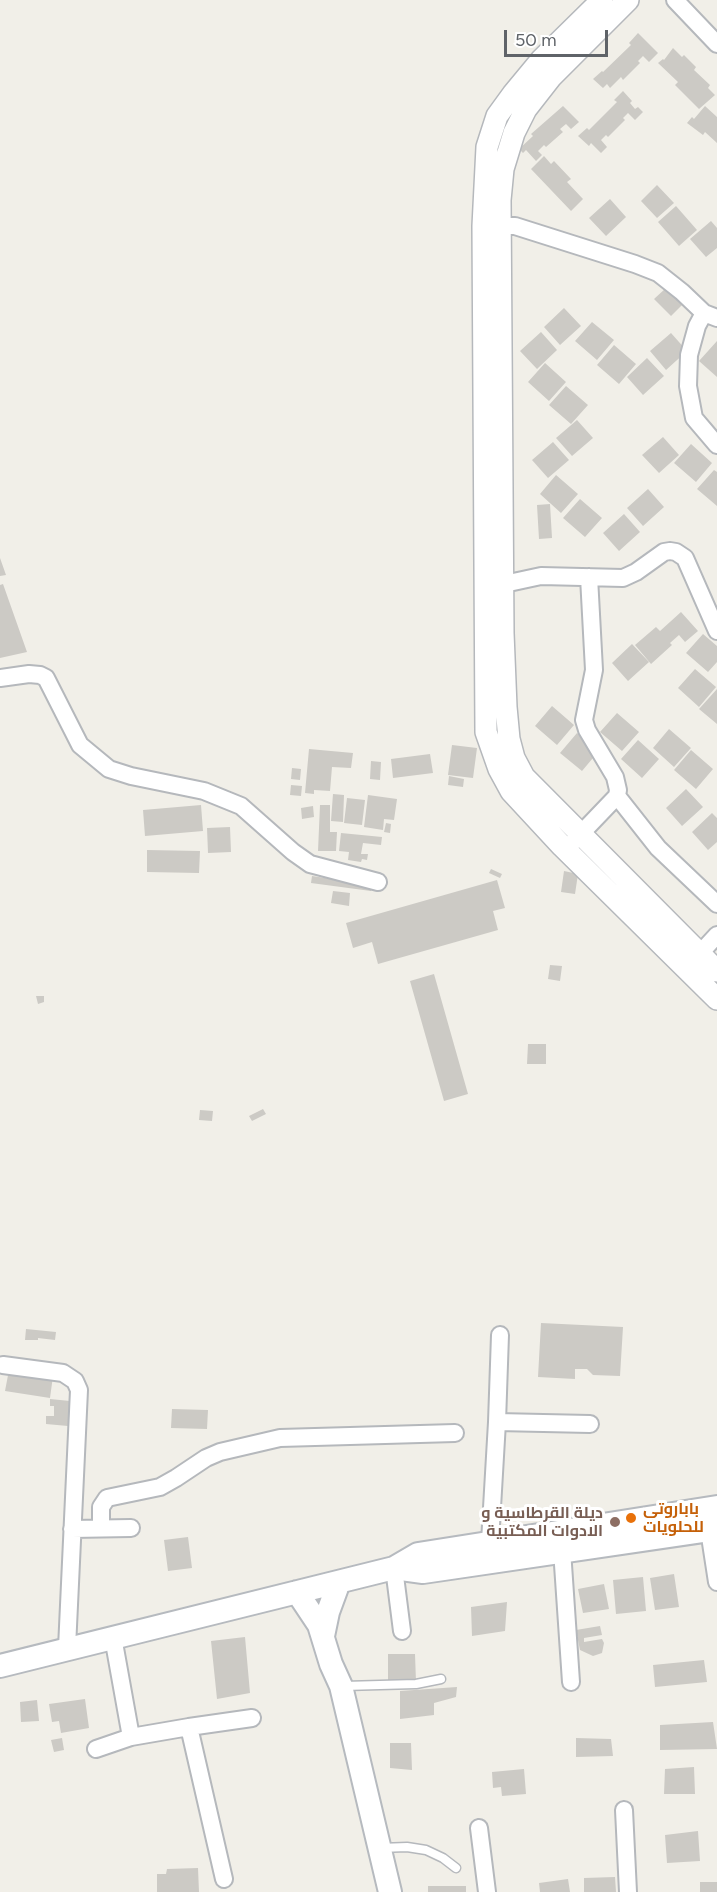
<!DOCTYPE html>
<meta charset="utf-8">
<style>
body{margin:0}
#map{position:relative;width:717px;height:1892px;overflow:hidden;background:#f1efe8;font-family:Figtree,sans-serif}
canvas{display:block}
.scale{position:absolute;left:504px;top:30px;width:104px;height:27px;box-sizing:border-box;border:3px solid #5f6368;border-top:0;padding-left:8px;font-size:18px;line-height:21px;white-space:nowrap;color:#5f6368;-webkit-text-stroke:4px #fff;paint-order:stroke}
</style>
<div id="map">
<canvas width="717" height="1892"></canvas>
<div class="scale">50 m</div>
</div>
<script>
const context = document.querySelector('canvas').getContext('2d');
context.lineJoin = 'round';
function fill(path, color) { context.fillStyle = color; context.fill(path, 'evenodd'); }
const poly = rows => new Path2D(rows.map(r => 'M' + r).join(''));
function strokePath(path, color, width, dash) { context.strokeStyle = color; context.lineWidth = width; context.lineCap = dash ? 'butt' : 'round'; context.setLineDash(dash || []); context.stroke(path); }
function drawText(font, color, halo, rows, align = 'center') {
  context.font = font + ' Figtree,Cairo,sans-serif'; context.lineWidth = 6; context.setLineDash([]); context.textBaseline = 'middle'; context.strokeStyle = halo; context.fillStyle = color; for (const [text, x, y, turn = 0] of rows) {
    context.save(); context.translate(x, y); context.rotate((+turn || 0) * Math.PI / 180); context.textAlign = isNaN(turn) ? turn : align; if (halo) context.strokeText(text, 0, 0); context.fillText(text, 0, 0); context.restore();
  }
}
const building = poly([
 [638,33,658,53,649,62,643,56,638,61,640,63,623,80,621,77,610,88,607,84,603,88,593,79,602,71,603,72,631,45,629,43],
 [673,48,682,57,684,55,696,67,694,70,710,85,708,88,715,95,699,109,675,85,678,82,658,63,663,59,664,60],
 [623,91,632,101,630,103,635,109,638,107,643,112,635,120,628,113,623,118,625,120,608,137,606,135,601,140,607,147,601,153,591,143,589,146,578,136,587,128,589,130,617,102,614,100],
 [563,106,579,122,571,129,566,124,560,129,563,132,546,147,544,145,538,151,542,155,536,161,526,150,523,153,519,149,533,136,531,134],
 [705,106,717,117,717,143,705,132,703,135,687,123,692,117,694,119],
 [544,156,551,164,554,161,571,179,567,182,583,199,571,211,531,169],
 [657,185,674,203,657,218,641,201],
 [610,199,626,217,606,236,589,218],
 [676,206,697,230,679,246,658,222],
 [711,221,717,228,717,248,706,257,690,239],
 [666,288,683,304,671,316,654,299],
 [564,308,581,326,560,345,544,327],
 [592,322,614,340,597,360,575,341],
 [541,332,557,350,537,369,520,351],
 [671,333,687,351,666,370,650,351],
 [717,341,717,377,699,361],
 [614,345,636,364,619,384,597,365],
 [647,358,664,376,643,395,627,377],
 [545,363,566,382,549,401,528,382],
 [566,386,588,405,571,424,549,405],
 [577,420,593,438,572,456,556,438],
 [663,437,679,455,659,473,642,455],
 [553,442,569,460,548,478,532,460],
 [691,444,712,463,696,482,674,463],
 [714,470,717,472,717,506,697,489],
 [556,475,578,494,561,513,540,494],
 [648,489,664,507,643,526,627,508],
 [580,499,602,518,585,537,563,518],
 [550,504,552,538,539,539,537,505],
 [624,514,640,532,619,551,603,533],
 [0,558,6,575,0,576],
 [3,584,27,652,0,658,0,585],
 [681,612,698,631,685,642,679,635,670,643,672,645,651,664,635,645,656,627,660,631],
 [703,634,717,646,717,662,708,672,686,653],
 [632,644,649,662,628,681,612,663],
 [695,669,716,687,699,707,678,688],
 [717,689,717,724,699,709],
 [552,706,574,725,557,745,535,726],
 [617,713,639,732,622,751,600,732],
 [669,729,691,748,674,767,653,748],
 [577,733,598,752,582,771,560,753],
 [638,740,659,759,642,778,621,759],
 [452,745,477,748,473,778,448,775],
 [309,749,353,753,351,768,332,767,330,791,314,790,314,794,305,793],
 [691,750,713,769,696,789,674,770],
 [430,754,433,773,393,778,391,759],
 [371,761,381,762,380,780,370,779],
 [292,768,301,769,300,780,291,779],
 [449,776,464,779,463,787,448,785],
 [291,785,302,786,301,796,290,795],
 [686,789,703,807,682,826,666,808],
 [333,794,344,795,343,822,331,821],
 [368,795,397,799,394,820,384,819,383,830,364,827],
 [347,798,365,800,362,825,344,823],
 [201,805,203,831,145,836,143,810],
 [320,805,330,805,330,832,337,832,336,851,318,851],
 [313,806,314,817,302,819,301,808],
 [712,813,717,818,717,842,708,850,692,832],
 [386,823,391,824,390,833,384,832],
 [230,827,231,852,208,853,207,828],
 [341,833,382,837,381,845,363,843,361,854,368,854,367,860,362,859,361,862,348,860,349,852,339,851],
 [147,850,200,851,199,873,147,872],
 [491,869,502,874,500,878,489,873],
 [564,871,578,874,575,894,561,892],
 [312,876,372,885,371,891,311,883],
 [497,880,505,908,493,911,498,930,378,964,372,942,353,948,346,923],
 [333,891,350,893,349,906,331,903],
 [550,965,562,966,560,981,548,979],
 [434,974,468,1094,444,1101,410,981],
 [36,996,44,996,44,1002,38,1004],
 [528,1044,546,1044,546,1064,527,1064],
 [263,1109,266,1114,252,1121,249,1116],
 [200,1110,213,1111,212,1121,199,1120],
 [541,1323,623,1327,620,1376,593,1375,587,1369,575,1369,575,1379,538,1377],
 [26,1329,56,1332,55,1340,38,1338,38,1340,25,1340],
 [9,1370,53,1376,50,1398,5,1391],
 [50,1399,70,1401,68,1426,46,1424,46,1416,54,1416,54,1406,50,1406],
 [172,1409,208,1410,207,1429,171,1428],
 [188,1537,192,1568,168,1571,164,1540],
 [674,1574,679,1607,655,1610,650,1578],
 [643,1577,646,1611,616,1614,613,1580],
 [604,1584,609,1609,583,1613,578,1589],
 [507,1602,505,1631,472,1636,471,1607],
 [600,1626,602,1635,584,1638,584,1642,602,1639,604,1643,602,1653,593,1656,580,1650,576,1630],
 [245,1637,250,1693,217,1699,211,1641],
 [388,1654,415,1654,416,1682,388,1682],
 [704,1660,707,1682,655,1687,653,1665],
 [457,1687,456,1697,434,1703,434,1715,400,1719,400,1691],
 [85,1699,89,1728,61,1733,59,1721,52,1722,49,1704],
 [37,1700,39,1721,21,1722,20,1702],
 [713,1722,717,1749,660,1750,660,1725],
 [62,1738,64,1750,54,1752,51,1740],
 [576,1738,611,1739,613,1756,576,1757],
 [390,1743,411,1743,412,1770,390,1768],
 [694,1767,695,1794,664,1794,665,1769],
 [524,1769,526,1794,502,1796,501,1787,493,1788,492,1772],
 [698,1831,700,1861,667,1863,665,1835],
 [198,1868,199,1892,157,1892,157,1874,166,1874,167,1869],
 [615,1877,616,1892,584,1892,584,1878],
 [568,1879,570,1892,540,1892,539,1883],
 [700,1882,717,1882,717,1892,700,1892],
 [428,1886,466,1886,466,1892,428,1892]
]);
const service = poly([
 [344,1686,416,1684,441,1679],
 [380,1848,407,1847,426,1850,443,1858,456,1868]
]);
const minor = poly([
 [675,0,717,44],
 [490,226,515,226,635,264,658,273,682,292,704,313,717,318],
 [704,313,697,326,689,355,688,386,694,418,717,445],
 [491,583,504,584,541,576,623,578,636,572,664,552,670,551,676,552,685,558,717,631],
 [0,678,29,674,40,675,46,678,80,745,109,769,131,776,204,791,241,806,293,852,310,864,378,882],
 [617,796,658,848,717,904],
 [572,843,617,796,618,790,615,777,587,730,584,720,594,670,589,577],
 [693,961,717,935],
 [3,1365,63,1373,75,1381,79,1390,67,1648],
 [497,1422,590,1424],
 [101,1528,101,1507,107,1498,160,1487,176,1478,206,1458,220,1452,280,1438,455,1433],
 [72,1529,131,1528],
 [709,1530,717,1582],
 [490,1542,497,1422,500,1335],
 [562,1550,571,1682],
 [394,1568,402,1631],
 [113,1637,131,1737,189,1727,224,1879],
 [189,1727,252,1718],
 [96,1749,131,1737],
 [624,1810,628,1892],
 [479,1828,487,1892]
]);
const tertiary = poly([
 [602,0,542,59,513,94,497,116,487,147,483,226,486,732,499,769,511,791,562,846,717,999],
 [628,0,551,77,526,109,514,133,503,169,500,200,503,633,506,707,509,739,514,758,524,777,717,971]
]);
const secondary = poly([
 [394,1568,423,1572,717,1529],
 [297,1592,319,1625,331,1664,341,1686,390,1892],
 [323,1636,328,1612,339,1582],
 [0,1666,394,1568,418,1554,717,1507]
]);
const markers = [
 [631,1518,6,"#e8710a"],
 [615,1522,6,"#8d6e63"]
];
const foodNames = [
 ["باباروتي",643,1509],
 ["للحلويات",643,1527]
];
const educationNames = [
 ["ديلة القرطاسية و",603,1513],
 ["الادوات المكتبية",603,1531]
];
fill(building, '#cccac5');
strokePath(service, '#b5b8bc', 11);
strokePath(minor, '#b5b8bc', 20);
strokePath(tertiary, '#b5b8bc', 24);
strokePath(secondary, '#b6babf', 26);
strokePath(service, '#fff', 8);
strokePath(minor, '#fff', 16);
strokePath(tertiary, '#fff', 21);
strokePath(secondary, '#fff', 22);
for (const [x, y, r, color] of markers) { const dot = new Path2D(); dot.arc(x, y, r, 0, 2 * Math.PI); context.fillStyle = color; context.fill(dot); strokePath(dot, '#fff', 2); }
drawText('bold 16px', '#c56008', '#fff', foodNames, 'left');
drawText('bold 16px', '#785e54', '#fff', educationNames, 'right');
</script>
